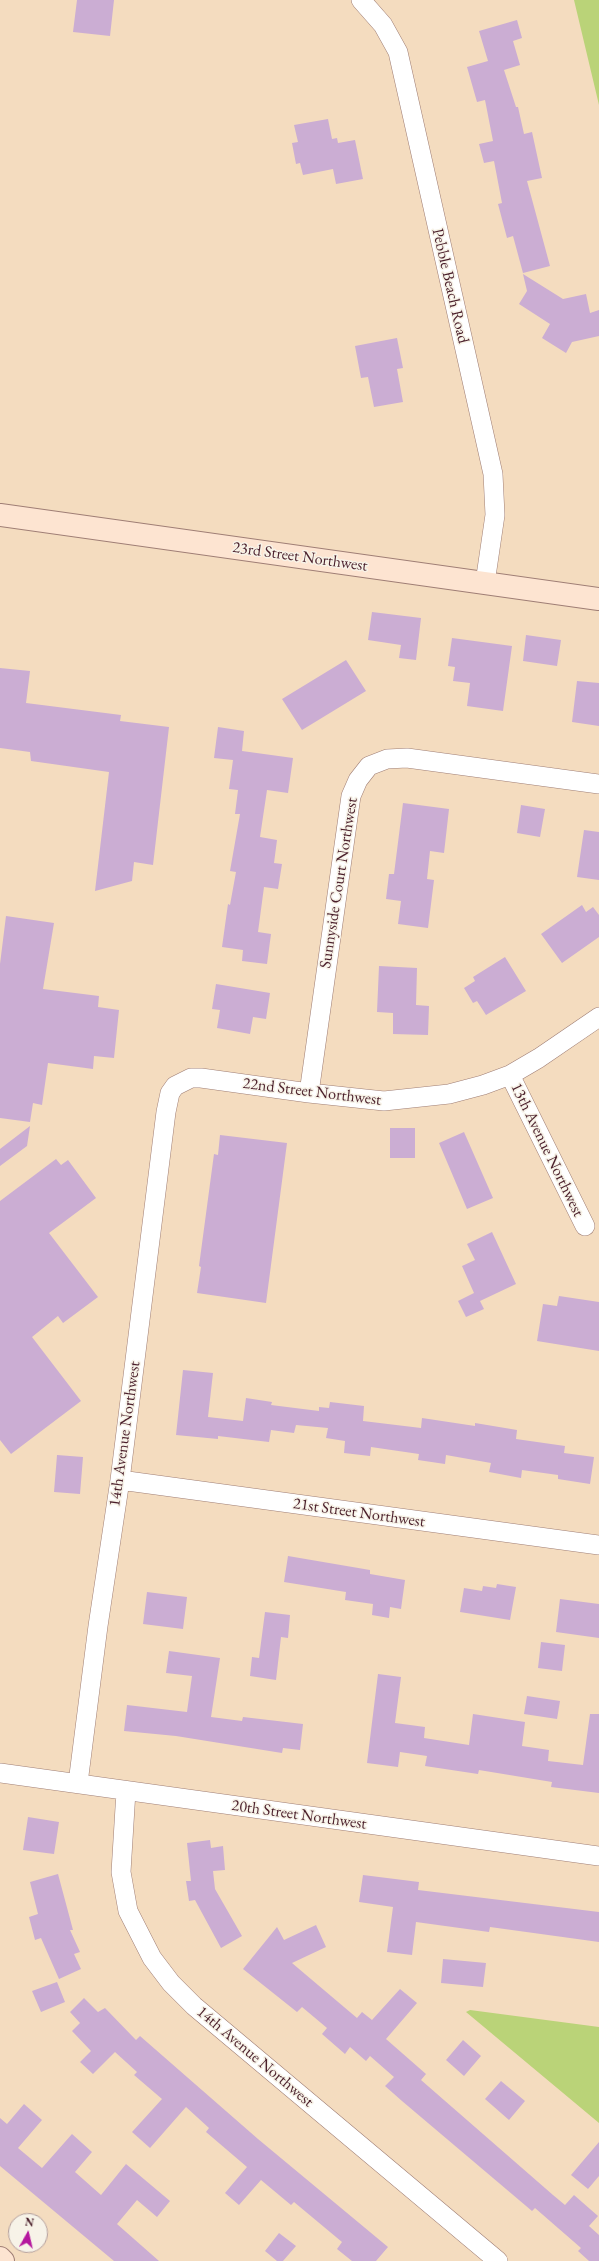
<!DOCTYPE html>
<style>
body{margin:0}
#map{position:relative;width:599px;height:2261px;overflow:hidden;background:#f4dcbf;font-family:"EB Garamond",serif}
canvas{display:block}
.north{position:absolute;left:8px;top:2213px;width:40px;height:40px;box-sizing:border-box;background:#f7f3e8;border:1px solid #b29e9c;border-radius:50%;rotate:8deg;font-size:11px;font-weight:700;line-height:16px;text-align:center;color:#4a1f2b}
.north::after{content:'';display:block;margin:auto;width:14px;height:18px;background:#b5179e;clip-path:polygon(50% 0,100% 100%,50% 72%,0 100%)}
</style>
<div id="map">
<canvas width="599" height="2261"></canvas>
<div class="north">N</div>
</div>
<script>
const context = document.querySelector('canvas').getContext('2d');
context.lineJoin = 'round';
function fill(path, color) { context.fillStyle = color; context.fill(path, 'evenodd'); }
const poly = rows => new Path2D(rows.map(r => 'M' + r).join(''));
function strokePath(path, color, width, dash) { context.strokeStyle = color; context.lineWidth = width; context.lineCap = dash ? 'butt' : 'round'; context.setLineDash(dash || []); context.stroke(path); }
function drawText(font, color, halo, rows, align = 'center') {
  context.font = font + ' "EB Garamond",serif'; context.lineWidth = 3; context.setLineDash([]); context.textBaseline = 'middle'; context.strokeStyle = halo; context.fillStyle = color; for (const [text, x, y, turn = 0] of rows) {
    context.save(); context.translate(x, y); context.rotate((+turn || 0) * Math.PI / 180); context.textAlign = isNaN(turn) ? turn : align; if (halo) context.strokeText(text, 0, 0); context.fillText(text, 0, 0); context.restore();
  }
}
const green = poly([
 [574,0,599,0,599,105],
 [470,2010,599,2027,599,2123,466,2012]
]);
const building = poly([
 [77,0,114,0,110,36,73,32],
 [517,20,522,38,513,41,520,65,504,70,516,107,518,107,524,134,532,132,542,178,527,181,550,266,523,273,513,236,507,238,498,204,502,203,494,161,484,163,479,144,493,141,485,100,477,102,467,67,488,61,479,31],
 [328,119,332,139,337,138,338,143,355,140,363,179,336,184,333,169,303,175,300,163,296,164,292,143,298,142,294,125],
 [523,274,563,299,586,294,590,313,599,310,599,336,572,342,566,353,542,338,550,324,519,304,527,291],
 [397,338,403,368,397,369,403,402,374,407,368,377,361,378,355,346],
 [372,612,421,618,416,660,399,658,401,645,368,640],
 [526,635,561,640,557,666,523,661],
 [452,638,512,646,503,711,467,706,470,683,453,681,455,667,448,666],
 [346,660,366,691,302,730,282,699],
 [0,668,30,671,26,703,121,715,120,721,169,727,153,865,134,862,132,881,95,891,109,772,31,761,30,752,0,748],
 [577,681,599,683,599,726,572,722],
 [218,727,244,731,242,751,293,758,288,793,267,790,260,837,277,840,274,863,282,864,278,889,264,887,258,932,271,934,267,964,242,961,243,950,222,947,228,904,230,905,236,872,230,871,240,814,235,814,238,790,229,789,233,760,214,758],
 [403,803,449,809,444,853,430,851,427,879,434,880,428,928,398,924,401,901,386,899,389,874,394,874],
 [521,805,545,809,540,837,517,833],
 [584,830,599,832,599,880,577,877],
 [582,905,586,912,593,907,599,915,599,937,562,963,541,934],
 [6,916,54,923,43,989,99,996,98,1007,119,1010,114,1058,94,1056,93,1069,48,1063,42,1105,33,1103,30,1122,0,1118,0,964],
 [505,957,526,991,486,1015,477,1001,473,1003,464,988,475,981,473,977],
 [379,966,417,968,416,1005,429,1006,428,1035,393,1034,393,1013,377,1012],
 [216,984,270,993,266,1019,253,1017,250,1034,217,1028,220,1010,212,1009],
 [30,1126,27,1146,0,1166,0,1149],
 [390,1128,415,1128,415,1158,390,1158],
 [464,1132,493,1198,467,1209,439,1143],
 [220,1135,287,1143,266,1303,197,1293,201,1267,199,1266,214,1154,218,1155],
 [56,1159,61,1165,68,1160,96,1198,49,1233,98,1297,63,1323,58,1316,32,1337,81,1401,11,1454,0,1440,0,1201],
 [492,1232,516,1284,480,1301,484,1309,466,1317,458,1301,474,1293,462,1266,475,1260,467,1244],
 [559,1296,599,1302,599,1351,537,1341,543,1304,557,1306],
 [183,1370,213,1373,208,1417,243,1421,246,1398,272,1402,271,1405,319,1411,319,1407,329,1408,330,1402,364,1406,363,1421,421,1428,422,1418,475,1426,475,1423,517,1430,516,1439,565,1446,564,1453,594,1457,590,1484,558,1479,558,1475,522,1470,521,1478,489,1472,491,1463,446,1455,445,1464,418,1460,419,1454,371,1447,370,1456,344,1453,345,1441,326,1438,328,1428,296,1425,294,1433,271,1430,269,1442,218,1436,218,1439,176,1435],
 [57,1455,83,1457,80,1494,54,1492],
 [288,1556,370,1570,370,1574,405,1580,401,1609,390,1607,389,1618,372,1615,373,1604,345,1600,346,1592,284,1582],
 [497,1584,516,1587,510,1620,460,1612,464,1588,482,1591,483,1586,496,1588],
 [147,1592,187,1597,183,1629,143,1624],
 [560,1599,599,1604,599,1638,556,1632],
 [265,1612,290,1615,288,1638,281,1637,276,1680,250,1676,252,1657,259,1658],
 [541,1642,565,1645,562,1671,538,1668],
 [169,1651,220,1658,211,1717,242,1721,243,1717,303,1724,300,1750,283,1748,282,1753,176,1736,124,1731,127,1705,187,1712,192,1676,166,1673],
 [378,1674,401,1677,395,1723,425,1727,424,1738,469,1745,473,1714,525,1722,522,1746,549,1750,548,1761,583,1765,590,1714,599,1714,599,1793,551,1787,552,1782,479,1770,478,1774,425,1766,427,1756,400,1752,398,1767,367,1763],
 [527,1696,560,1701,557,1719,524,1714],
 [28,1817,59,1822,54,1854,23,1850],
 [210,1840,211,1848,223,1846,225,1870,213,1871,215,1889,242,1936,221,1948,195,1900,189,1901,186,1881,191,1881,187,1843],
 [58,1874,73,1930,70,1930,80,1952,74,1954,81,1969,59,1979,41,1938,35,1940,29,1917,38,1914,30,1882],
 [363,1875,419,1882,418,1890,599,1912,599,1942,490,1927,489,1932,416,1922,412,1955,387,1952,393,1907,359,1902],
 [316,1925,326,1947,292,1963,357,2018,362,2012,372,2020,400,1989,417,2003,386,2039,426,2074,421,2080,553,2195,565,2205,574,2195,598,2216,589,2226,599,2235,599,2261,589,2261,578,2251,581,2248,535,2208,532,2211,402,2101,385,2086,394,2077,370,2056,366,2061,350,2047,345,2054,322,2034,327,2028,302,2007,297,2012,243,1969,277,1927,284,1940],
 [443,1959,486,1963,483,1987,441,1983],
 [57,1982,65,2002,41,2012,32,1991],
 [84,1998,98,2012,105,2008,136,2040,140,2036,258,2139,388,2247,376,2261,352,2261,337,2249,342,2242,294,2202,291,2205,261,2180,239,2205,225,2193,247,2167,206,2132,209,2128,186,2107,150,2148,132,2132,162,2099,134,2075,137,2072,115,2052,93,2074,80,2062,91,2051,72,2031,80,2023,70,2012],
 [463,2040,481,2056,464,2076,446,2060],
 [501,2081,525,2101,509,2120,485,2099],
 [24,2104,42,2120,18,2148,42,2168,72,2134,92,2152,75,2172,101,2195,126,2164,170,2201,157,2217,137,2200,117,2224,159,2261,114,2261,0,2166,0,2118,7,2124],
 [599,2142,599,2176,588,2189,571,2175],
 [279,2233,296,2246,283,2261,277,2261,265,2251]
]);
const street = poly([
 [361,0,383,25,398,52,493,474,495,515,485,583],
 [510,1075,585,1226],
 [309,1093,351,796,358,780,369,766,387,759,407,758,599,784],
 [120,1480,599,1545],
 [0,1773,599,1856],
 [78,1783,98,1626,120,1480,166,1112,170,1093,175,1086,191,1078,201,1078,309,1093,384,1101,449,1094,483,1085,510,1075,539,1058,599,1017],
 [126,1791,121,1872,128,1911,152,1958,171,1983,194,2006,498,2261]
]);
const secondary = poly([
 [0,515,599,599],
 [0,2258,3,2261]
]);
const streetNames = [
 ["Pebble Beach Road",450,286,77],
 ["23rd Street Northwest",300,557,8],
 ["Sunnyside Court Northwest",339,883,-81],
 ["22nd Street Northwest",312,1092,7],
 ["13th Avenue Northwest",547,1150,64],
 ["14th Avenue Northwest",125,1434,-82],
 ["21st Street Northwest",359,1513,8],
 ["20th Street Northwest",299,1815,8],
 ["14th Avenue Northwest",255,2057,40]
];
fill(green, '#bad378');
fill(building, '#cbadd3');
strokePath(street, '#9f7e75', 20);
strokePath(secondary, '#9f7e75', 24);
strokePath(street, '#fff', 19);
strokePath(secondary, '#fde4d1', 22);
drawText('16px', '#4a1f2b', '#f7f3e8', streetNames);
</script>
